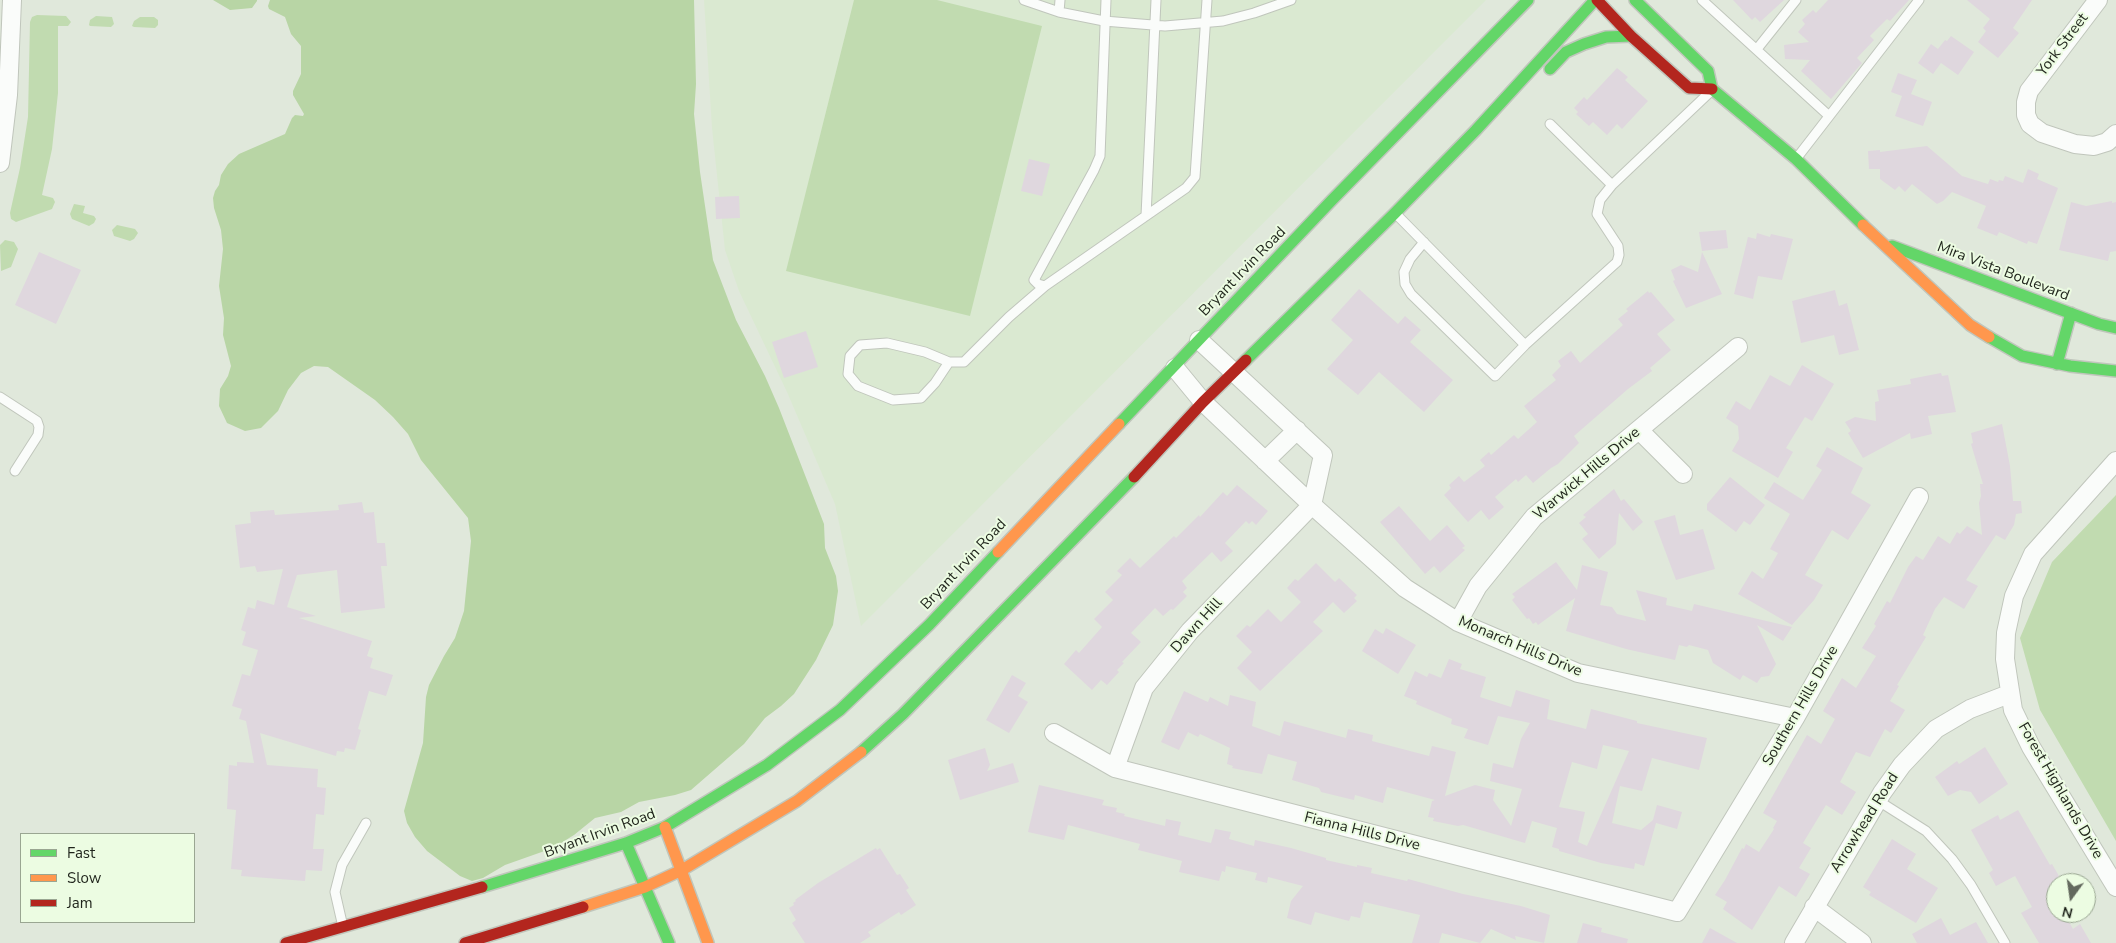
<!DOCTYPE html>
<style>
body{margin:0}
#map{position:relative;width:2116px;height:943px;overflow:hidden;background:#e0e8db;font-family:"Nunito Sans",sans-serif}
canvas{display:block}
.legend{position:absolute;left:20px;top:833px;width:175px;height:90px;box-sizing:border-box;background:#ecfce2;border:1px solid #9aa692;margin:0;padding:6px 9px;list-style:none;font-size:15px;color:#1f241b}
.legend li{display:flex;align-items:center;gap:10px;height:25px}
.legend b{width:25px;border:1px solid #9aa692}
.north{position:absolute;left:2046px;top:873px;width:50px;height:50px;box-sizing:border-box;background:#ecfce2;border:1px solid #9aa692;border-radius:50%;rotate:194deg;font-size:14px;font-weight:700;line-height:20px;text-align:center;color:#1f241b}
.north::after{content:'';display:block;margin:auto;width:18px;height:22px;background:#63695e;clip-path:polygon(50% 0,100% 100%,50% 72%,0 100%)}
</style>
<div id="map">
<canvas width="2116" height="943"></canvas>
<ul class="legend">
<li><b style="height:6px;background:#63d668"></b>Fast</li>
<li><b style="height:6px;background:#ff974d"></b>Slow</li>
<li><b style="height:6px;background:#b3261e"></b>Jam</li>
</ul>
<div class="north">N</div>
</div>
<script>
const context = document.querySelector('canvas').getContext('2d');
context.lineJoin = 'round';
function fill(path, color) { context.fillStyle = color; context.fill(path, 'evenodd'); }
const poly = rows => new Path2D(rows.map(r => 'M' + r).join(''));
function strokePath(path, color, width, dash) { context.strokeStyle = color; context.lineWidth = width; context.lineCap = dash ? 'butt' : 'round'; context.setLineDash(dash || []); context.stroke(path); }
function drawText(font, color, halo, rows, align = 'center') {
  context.font = font + ' "Nunito Sans",sans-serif'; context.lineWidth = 4; context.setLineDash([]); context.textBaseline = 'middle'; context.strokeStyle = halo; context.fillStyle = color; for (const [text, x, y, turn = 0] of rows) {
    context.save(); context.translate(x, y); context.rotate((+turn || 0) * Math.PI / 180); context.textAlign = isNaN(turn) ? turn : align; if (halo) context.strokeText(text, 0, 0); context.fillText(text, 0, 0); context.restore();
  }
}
const built = poly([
 [704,0,1486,0,861,626,835,504,787,392,739,291,725,250,712,128]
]);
const green = poly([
 [854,0,937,0,1042,26,970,316,786,271],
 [37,15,66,16,71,22,68,26,58,26,58,93,52,149,42,195,53,198,55,202,52,209,16,222,11,219,10,213,20,168,28,117,30,22,32,17],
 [96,16,112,17,114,24,111,27,90,26,89,25,90,20],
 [140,17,154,17,158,20,158,25,155,28,134,27,132,26,134,21],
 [74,204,85,206,83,213,94,216,96,219,94,223,89,226,72,219,70,214],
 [117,225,135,229,138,233,134,239,130,241,114,236,112,230],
 [5,240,14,242,18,249,11,267,1,271,0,245],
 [2116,495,2116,841,2040,710,2020,638,2052,562]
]);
const forest = poly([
 [213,0,257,0,257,1,252,8,230,10],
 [270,0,694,0,696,84,694,114,700,172,713,260,736,320,765,376,779,408,824,524,825,548,836,576,838,591,833,625,816,660,794,694,781,706,765,718,744,744,691,790,675,795,639,802,621,812,595,818,574,835,553,848,505,865,483,878,472,881,460,876,427,851,415,837,407,823,404,811,423,743,426,697,429,685,444,656,455,638,464,611,471,541,468,518,421,460,408,434,393,417,375,400,328,367,314,366,301,373,288,390,278,411,261,428,245,431,227,423,219,406,220,389,228,376,231,366,223,335,224,318,219,286,223,249,221,230,214,208,213,198,215,191,219,185,221,175,228,164,239,154,285,134,292,118,295,115,303,116,304,114,293,95,293,91,301,74,301,46,291,34,285,17,269,9,268,6]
]);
const building = poly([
 [1733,0,1784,0,1760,22,1755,17,1752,20],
 [1828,0,1909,0,1890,21,1887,19,1870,36,1874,40,1857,58,1862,63,1831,99,1801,71,1810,60,1785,59,1784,45,1809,42,1798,32,1805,24,1802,20,1813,10,1816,13],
 [1967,0,2032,0,2013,28,2019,33,1998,58,1978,42,1986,31,1983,28,1990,19],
 [1951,36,1974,52,1958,75,1941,63,1933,74,1918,63,1931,44,1938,49,1945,40,1947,41],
 [1617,68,1628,77,1625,80,1648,101,1622,129,1617,124,1607,135,1593,122,1589,126,1576,114,1578,112,1574,108,1584,97,1587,100],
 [1898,73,1917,80,1911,94,1932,102,1923,126,1895,116,1902,96,1891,92],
 [1927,146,1962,176,1988,184,1990,179,1998,182,1999,180,2003,181,2005,176,2023,183,2028,169,2039,174,2037,179,2058,188,2037,244,2028,241,2027,244,1999,232,1997,236,1977,228,1986,206,1952,192,1943,201,1937,204,1912,184,1905,192,1899,186,1895,190,1880,179,1880,169,1869,169,1868,151,1880,150,1880,152],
 [1029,159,1050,164,1042,196,1021,191],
 [739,196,740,218,716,219,715,197],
 [2112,201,2112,203,2116,202,2116,251,2110,252,2108,261,2059,250,2071,202,2086,206],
 [1726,230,1728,248,1702,251,1699,232],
 [1757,233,1770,237,1771,234,1793,239,1782,280,1758,276,1753,299,1734,294,1748,237,1756,239],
 [39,252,81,270,56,324,15,305],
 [1702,252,1722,294,1686,308,1673,281,1675,280,1671,270,1681,265,1698,272],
 [1359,289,1398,324,1405,316,1421,330,1410,342,1453,380,1424,412,1379,372,1358,395,1327,369,1353,340,1331,320],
 [1835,290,1839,306,1847,303,1859,350,1839,355,1834,335,1801,343,1792,301],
 [1648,291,1649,293,1651,292,1675,320,1657,334,1671,350,1650,368,1652,371,1628,389,1574,436,1579,443,1558,464,1551,468,1533,483,1526,475,1518,482,1516,479,1495,497,1504,507,1489,520,1481,510,1468,522,1444,495,1451,488,1449,485,1459,476,1464,482,1485,466,1480,460,1489,452,1491,455,1514,435,1518,439,1537,422,1524,406,1556,380,1552,375,1561,366,1558,361,1571,351,1580,363,1623,325,1618,319,1628,311,1626,309],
 [806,331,818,367,784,378,772,342],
 [1802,365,1834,384,1812,421,1805,417,1786,448,1793,452,1778,478,1732,451,1739,439,1738,426,1726,418,1736,401,1750,410,1770,375,1790,386],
 [1941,373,1942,376,1948,375,1956,412,1928,416,1932,434,1911,439,1910,433,1863,458,1848,433,1851,431,1845,422,1855,417,1876,421,1875,402,1879,401,1877,390,1911,384,1910,379],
 [2002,424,2010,466,2013,501,2021,501,2022,513,2016,514,2014,525,2005,540,1996,535,1966,580,1978,586,1964,609,1944,597,1935,609,1923,635,1926,637,1897,685,1899,686,1890,701,1905,710,1891,733,1885,729,1870,757,1856,752,1840,782,1856,792,1842,815,1826,805,1803,843,1811,848,1799,868,1810,874,1796,897,1779,886,1752,930,1723,909,1727,902,1715,895,1725,880,1742,848,1744,849,1746,844,1759,852,1774,829,1773,828,1777,821,1763,813,1807,735,1821,744,1835,719,1823,711,1842,678,1856,688,1876,656,1862,648,1876,626,1874,624,1887,601,1890,603,1908,567,1916,556,1923,560,1938,536,1950,544,1957,532,1960,534,1967,526,1982,535,1979,503,1981,496,1980,484,1983,484,1971,444,1973,443,1971,433],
 [1827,447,1863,468,1851,493,1871,505,1848,540,1832,530,1805,575,1823,585,1814,600,1792,625,1738,594,1752,571,1763,579,1778,553,1770,549,1790,514,1764,498,1774,482,1803,500,1822,470,1816,466],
 [1730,477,1765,505,1750,525,1744,521,1736,532,1707,510,1707,504],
 [1237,485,1268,511,1256,525,1252,521,1249,524,1246,521,1225,543,1233,551,1221,562,1212,552,1182,581,1187,588,1183,592,1187,596,1173,610,1171,609,1163,616,1155,608,1131,633,1141,642,1122,662,1124,663,1117,670,1119,672,1107,685,1101,680,1092,690,1064,664,1076,650,1079,653,1102,627,1094,619,1113,600,1105,592,1122,575,1117,571,1130,558,1140,568,1174,536,1176,538,1199,515,1200,517,1223,492,1227,496],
 [1614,489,1621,501,1624,499,1643,522,1633,531,1619,513,1616,544,1599,559,1582,539,1588,534,1579,523,1586,517,1583,515],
 [362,502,364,513,374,512,377,543,385,543,387,566,381,566,385,608,341,613,337,570,297,575,287,607,316,616,299,618,372,641,367,656,373,658,370,668,393,675,386,696,369,691,358,729,361,730,355,750,345,748,344,752,337,751,336,756,260,733,267,765,318,769,317,787,326,788,324,815,316,814,313,849,324,849,322,871,306,870,305,881,241,876,242,870,231,869,236,810,227,809,229,765,237,766,237,762,254,763,246,721,239,719,242,709,232,706,242,674,250,676,258,650,242,645,246,632,241,630,248,607,255,609,257,600,274,605,283,569,257,572,255,566,240,568,235,525,251,523,250,512,274,510,275,515,339,510,338,505],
 [1399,506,1430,541,1447,525,1465,546,1462,548,1465,550,1440,573,1434,566,1425,574,1380,522],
 [1675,515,1680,535,1703,529,1715,569,1676,580,1654,521],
 [1556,562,1577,590,1582,565,1608,572,1600,605,1612,607,1617,614,1646,621,1636,590,1667,598,1666,605,1692,611,1694,604,1792,627,1783,641,1757,625,1776,664,1769,676,1761,677,1757,683,1743,675,1740,680,1713,663,1708,650,1689,645,1687,647,1679,645,1675,660,1626,649,1566,631,1575,598,1538,625,1536,622,1533,624,1529,618,1527,619,1512,600,1515,597,1512,594],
 [1316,563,1335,582,1339,578,1357,595,1354,598,1357,601,1344,613,1333,602,1313,622,1323,631,1260,691,1237,668,1252,652,1236,636,1247,625,1250,627,1268,609,1281,622,1301,602,1287,588,1295,579,1298,581],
 [1386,628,1416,645,1398,674,1362,651,1375,629,1383,634],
 [1449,659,1462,664,1460,669,1486,677,1480,697,1511,707,1516,690,1550,700,1547,719,1586,729,1591,709,1637,721,1637,723,1707,738,1699,770,1652,758,1642,791,1620,786,1612,823,1641,830,1653,820,1657,805,1682,812,1677,829,1656,823,1644,866,1635,863,1634,869,1601,863,1559,851,1559,849,1552,847,1557,828,1532,821,1525,843,1463,825,1458,826,1433,821,1434,818,1428,817,1432,801,1435,800,1387,787,1383,803,1355,795,1354,800,1321,792,1319,788,1292,780,1297,762,1268,754,1262,774,1232,768,1233,766,1227,764,1230,748,1200,734,1198,737,1188,732,1179,750,1161,742,1184,691,1208,702,1210,697,1228,706,1230,695,1256,702,1252,726,1280,736,1284,721,1346,738,1348,729,1373,735,1372,741,1429,756,1432,746,1456,752,1445,796,1475,785,1495,790,1493,800,1511,826,1522,789,1490,781,1493,763,1513,768,1521,739,1530,723,1498,716,1488,745,1464,738,1468,729,1451,724,1452,719,1416,704,1417,701,1404,696,1415,671,1427,677,1429,673,1441,678],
 [1603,745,1629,751,1587,846,1578,842,1585,812,1559,807,1572,762,1597,769],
 [1012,675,1026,683,1018,696,1028,702,1009,733,986,720],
 [1985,747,2008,784,1979,804,1971,792,1960,790,1948,796,1935,777,1957,761,1959,764],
 [985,748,990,765,987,771,1013,763,1019,782,960,800,948,760],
 [1039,785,1104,800,1102,805,1117,808,1116,812,1125,814,1124,816,1165,826,1166,819,1181,822,1178,835,1211,843,1215,829,1231,832,1229,839,1254,846,1255,840,1291,848,1326,858,1326,860,1357,867,1357,865,1372,868,1371,873,1407,881,1408,879,1463,894,1521,906,1550,915,1544,943,1515,936,1516,940,1491,929,1480,943,1442,933,1439,943,1412,943,1420,915,1364,902,1360,918,1351,916,1349,921,1315,912,1311,925,1287,918,1291,901,1303,886,1268,877,1267,883,1255,880,1257,873,1226,866,1225,872,1222,871,1219,881,1179,872,1182,861,1138,850,1140,844,1068,825,1064,840,1028,832],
 [2018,810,2050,865,2052,864,2063,883,2056,883,2056,913,2064,913,2073,929,2080,924,2091,943,2039,943,2021,913,2032,907,2015,876,1996,886,1989,873,1993,870,1971,830,1998,815,2000,820],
 [1892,839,1916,854,1907,869,1938,888,1916,923,1869,895,1871,892,1863,887],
 [876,848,877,850,880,848,897,875,900,874,909,888,906,890,916,905,901,915,899,912,868,932,871,936,860,943,805,943,792,923,796,920,789,908,794,905,793,903,796,901,795,900,818,883],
 [1941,918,1950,935,1976,922,1988,943,1917,943,1912,934],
 [1583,923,1602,928,1601,932,1628,939,1627,943,1577,943],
 [1710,928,1737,943,1702,943]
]);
const lane = poly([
 [1024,0,1059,12,1104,21,1165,26,1223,21,1254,13,1291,0],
 [1702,0,1828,115],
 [1059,12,1060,0],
 [1757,49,1796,0],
 [1550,124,1612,185,1709,93],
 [1796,159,1919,0],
 [1395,213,1525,345,1617,262,1619,255,1618,246,1597,214,1600,200,1612,185],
 [1146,216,1156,0],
 [1424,242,1410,259,1404,272,1405,284,1411,294,1495,376,1525,345],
 [1045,286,1038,284,1034,280,1094,170,1100,156,1106,0],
 [949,362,935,383,921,398,893,400,858,386,848,374,850,356,860,345,887,343,925,352,949,362,964,362,1009,317,1045,286,1186,188,1195,177,1207,0],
 [0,397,37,421,39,427,38,435,15,471],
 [1877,800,1926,831,1952,859,1971,885,2005,943],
 [343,927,335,892,342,865,366,823]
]);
const street = poly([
 [2098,0,2029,91,2026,102,2026,115,2030,124,2042,133,2075,144,2094,146,2107,142,2116,134],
 [0,163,8,95,12,0],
 [1199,340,1323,455,1312,505],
 [1175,368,1203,402,1312,505,1405,588,1458,622,1578,673,1795,718],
 [1639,430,1683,474],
 [1265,461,1297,430],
 [2116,461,2033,554,2014,596,2006,633,2005,659,2013,710,2031,747,2116,887],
 [1458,622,1478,586,1534,517,1738,347],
 [1054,733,1115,768,1677,912,1795,718,1919,497],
 [1115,768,1144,688,1190,631,1312,505],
 [1814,907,1862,943],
 [1794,943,1882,793,1902,765,1936,729,1970,709,2009,694]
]);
const fast = poly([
 [1635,0,1708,71,1712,89,1796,159,1863,225],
 [1550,69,1566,52,1584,44,1606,37,1631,36],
 [1892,246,2099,324,2116,328],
 [1989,337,2022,356,2070,366,2116,371],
 [1246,360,1395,213,1476,130,1595,0],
 [2057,364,2071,313],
 [1119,424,1332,200,1528,0],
 [861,752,903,714,1134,477],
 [626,843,669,943],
 [482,887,626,843,665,827,767,765,840,710,929,625,998,552]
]);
const slow = poly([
 [1863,225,1970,325,1989,337],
 [998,552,1119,424],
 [665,827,708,943],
 [583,907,645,887,682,870,797,801,861,752]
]);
const jam = poly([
 [1597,0,1631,36,1689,88,1712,89],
 [1134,477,1203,402,1246,360],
 [286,943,482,887],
 [465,943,583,907]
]);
const streetNames = [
 ["York Street",2063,45,-53],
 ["Bryant Irvin Road",1243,272,-46],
 ["Mira Vista Boulevard",2003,272,21],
 ["Warwick Hills Drive",1587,474,-40],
 ["Bryant Irvin Road",964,565,-47],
 ["Dawn Hill",1197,626,-48],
 ["Monarch Hills Drive",1520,647,23],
 ["Southern Hills Drive",1801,706,-60],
 ["Forest Highlands Drive",2060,791,60],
 ["Arrowhead Road",1865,823,-58],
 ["Fianna Hills Drive",1362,832,14],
 ["Bryant Irvin Road",600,834,-20]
];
fill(built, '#dae9d1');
fill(green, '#c1dbb0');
fill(forest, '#b8d5a5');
fill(building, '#dfd7de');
strokePath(lane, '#c0c6bc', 11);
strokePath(street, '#c0c6bc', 20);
strokePath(fast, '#c0c6bc', 14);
strokePath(slow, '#c0c6bc', 14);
strokePath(jam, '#c0c6bc', 14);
strokePath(lane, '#fafcfa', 9);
strokePath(street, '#fafcfa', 18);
strokePath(fast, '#63d668', 11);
strokePath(slow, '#ff974d', 11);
strokePath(jam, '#b3261e', 11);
drawText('15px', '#1f241b', '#ecfce2', streetNames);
</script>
